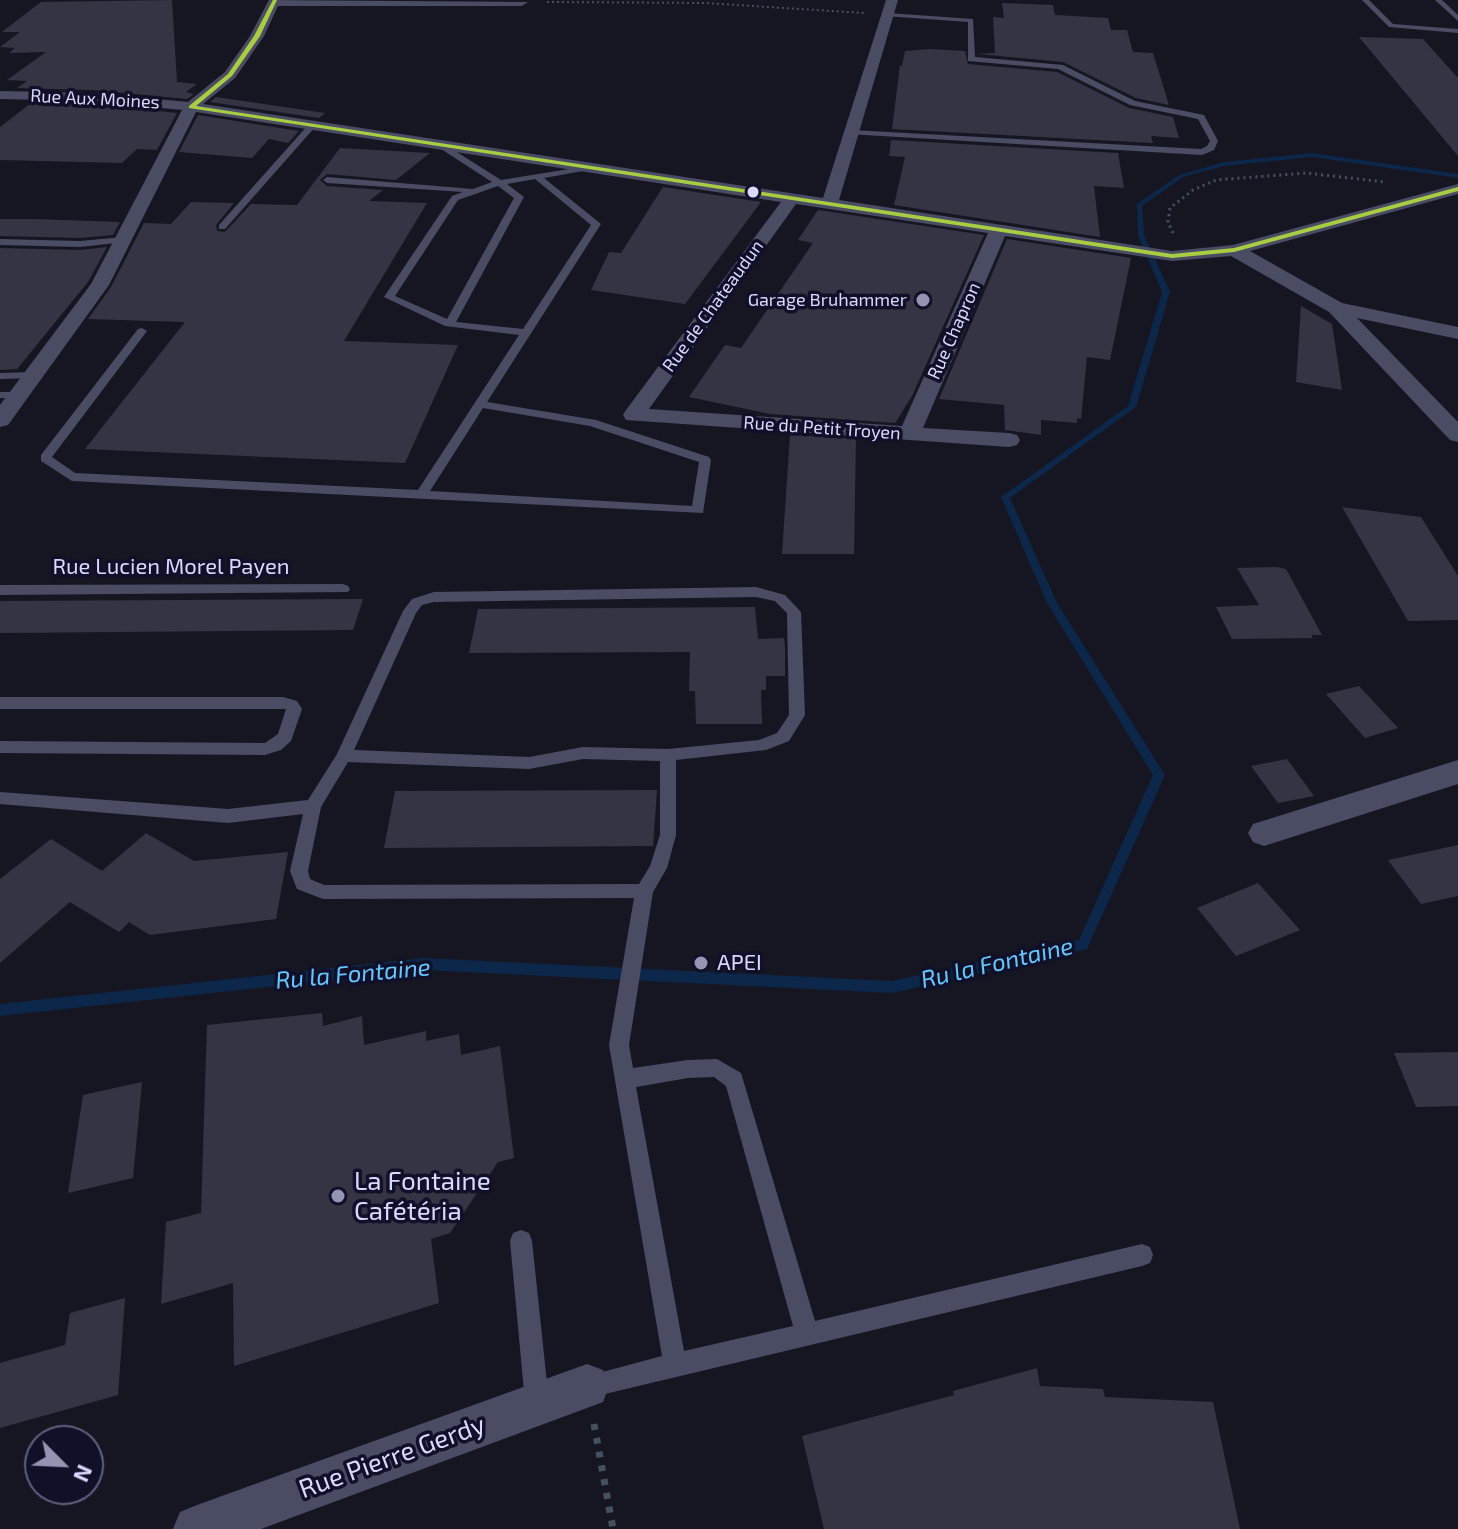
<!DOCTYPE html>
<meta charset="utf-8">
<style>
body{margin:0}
#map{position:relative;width:1458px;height:1529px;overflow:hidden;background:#161623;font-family:"Exo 2",sans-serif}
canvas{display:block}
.north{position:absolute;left:24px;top:1425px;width:80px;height:80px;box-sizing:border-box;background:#111029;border:2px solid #61607f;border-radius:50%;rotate:114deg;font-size:22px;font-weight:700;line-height:32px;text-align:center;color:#d9d8ff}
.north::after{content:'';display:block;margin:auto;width:28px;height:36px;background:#9594b2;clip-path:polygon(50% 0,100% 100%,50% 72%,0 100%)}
</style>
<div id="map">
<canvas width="1458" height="1529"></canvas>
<div class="north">N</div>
</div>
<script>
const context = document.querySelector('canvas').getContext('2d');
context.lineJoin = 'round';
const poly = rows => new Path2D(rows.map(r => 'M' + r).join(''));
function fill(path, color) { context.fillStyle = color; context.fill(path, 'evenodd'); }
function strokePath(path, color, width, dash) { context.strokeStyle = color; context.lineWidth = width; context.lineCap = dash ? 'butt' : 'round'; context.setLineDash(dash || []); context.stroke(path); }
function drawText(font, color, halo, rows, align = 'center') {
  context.font = font + ' "Exo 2",sans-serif'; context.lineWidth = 7; context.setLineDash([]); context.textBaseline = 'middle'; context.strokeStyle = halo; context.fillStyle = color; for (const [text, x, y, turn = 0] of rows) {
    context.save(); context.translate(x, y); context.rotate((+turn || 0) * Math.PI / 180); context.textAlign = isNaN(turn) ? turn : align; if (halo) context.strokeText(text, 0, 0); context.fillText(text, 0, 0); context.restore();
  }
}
const stream = poly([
 [1312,153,1458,174,1458,178,1312,157,1224,166,1183,177,1142,206,1144,235,1170,292,1136,407,1010,498,1057,603,1165,775,1087,949,892,993,424,970,0,1016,0,1004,424,958,892,981,1079,940,1153,775,1047,603,1001,497,1128,406,1162,292,1138,235,1137,204,1179,175,1224,162,1312,153]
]);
const building = poly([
 [172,0,177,82,197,84,186,92,194,94,187,99,93,90,17,88,27,81,7,80,46,52,9,53,15,48,0,47,20,32,2,32,41,2],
 [1002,3,1053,5,1055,15,1108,18,1111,30,1127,30,1133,52,1153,53,1169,105,1136,98,1063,62,978,54,995,53,993,17,1004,18],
 [1359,37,1423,39,1458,78,1458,156],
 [930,49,965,51,968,64,1057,72,1129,108,1173,117,1179,138,1151,136,1153,143,892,129,900,65,902,66,905,51],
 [216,97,325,113,319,118,210,102],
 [31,103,93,104,177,113,157,150,137,149,122,163,0,160,0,127],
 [198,115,299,131,288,143,269,139,252,158,179,152],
 [891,140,1118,153,1124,188,1094,186,1100,237,894,205,905,157,889,156],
 [340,148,430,153,396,180,327,174,320,180,327,186,383,190,369,201,427,203,344,341,458,345,405,463,85,449,185,322,88,319,111,287,144,223,171,224,191,202,234,203,216,225,217,231,225,232,251,204,297,205],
 [663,187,761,202,685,304,591,290,609,252,621,253],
 [818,210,984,235,912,396,895,423,770,414,689,397,725,345,741,348,813,243,798,240],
 [0,219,34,219,120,222,113,235,80,238,0,236],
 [1007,239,1131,258,1110,360,1087,357,1081,419,1077,418,1077,423,1041,420,1041,435,1005,430,1004,405,939,399],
 [107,247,88,282,17,369,0,370,0,248,80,250],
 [1301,306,1332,324,1342,390,1296,382],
 [790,435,856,439,854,554,782,554],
 [1342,507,1421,517,1458,576,1458,620,1408,621],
 [1276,567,1286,569,1322,635,1311,635,1313,638,1232,639,1216,607,1259,605,1237,568],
 [363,599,353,630,0,633,0,601],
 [755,607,758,639,784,638,785,647,785,676,766,676,766,690,761,690,762,724,696,724,695,691,689,691,690,652,469,653,478,609],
 [1359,686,1398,728,1365,738,1326,694],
 [1287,759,1314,796,1278,803,1251,766],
 [657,790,653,846,384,848,395,791],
 [146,833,194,861,288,852,276,919,150,935,129,922,119,932,70,902,0,963,0,879,51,839,102,871],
 [1458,845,1458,896,1421,904,1388,860],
 [1258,883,1300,930,1236,956,1197,908],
 [322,1013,323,1026,362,1016,364,1045,426,1031,426,1041,459,1034,461,1055,500,1046,514,1158,498,1162,450,1233,431,1239,439,1303,234,1366,233,1283,161,1304,166,1222,201,1213,207,1025],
 [1458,1052,1458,1106,1416,1107,1394,1053],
 [142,1082,133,1178,68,1193,83,1095],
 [125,1298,118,1395,0,1428,0,1363,65,1345,70,1313],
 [1037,1368,1040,1386,1103,1389,1105,1397,1213,1402,1240,1529,824,1529,802,1436,954,1395,953,1391]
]);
const pathFar2 = poly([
 [547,2,704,3,864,13]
]);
const pathFar1 = poly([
 [1173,233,1168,222,1170,208,1193,190,1216,180,1306,173,1385,182]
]);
const path = poly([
 [594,1424,613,1529]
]);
const lane = poly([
 [1362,0,1369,0,1393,24,1458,29,1458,33,1389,27,1362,0],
 [1435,0,1442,0,1458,15,1458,21,1435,0],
 [887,13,973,19,975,57,1063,65,1135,101,1204,115,1218,141,1214,150,1202,155,848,134,851,130,1201,149,1207,146,1210,141,1198,119,1130,105,1058,69,968,61,968,22,885,16,887,13],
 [309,124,316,126,225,229,219,229,219,225,309,124],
 [441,142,501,180,594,165,594,169,544,178,601,224,487,402,596,420,709,457,711,460,703,513,72,481,41,461,41,455,138,329,142,328,147,331,52,457,75,473,418,490,519,335,445,326,384,297,452,196,463,192,327,183,323,180,327,177,473,189,492,182,438,147,437,145,441,142],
 [535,179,591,225,523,329,456,322,524,197,507,184,535,179],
 [498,186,514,198,447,319,395,296,458,200,498,186],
 [483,408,590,426,699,462,692,506,430,491,483,408],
 [123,237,128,240,126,242,80,247,0,245,0,239,80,241,123,237],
 [0,373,33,372,39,375,33,378,0,379,0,373],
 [0,392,18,392,24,395,18,398,0,398,0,392],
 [343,584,348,586,350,589,348,592,0,595,0,585,343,584],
 [756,587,785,595,801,612,805,715,789,741,766,750,676,760,676,835,667,868,653,892,629,1045,633,1068,688,1060,717,1059,741,1073,815,1321,1142,1244,1150,1247,1153,1255,1150,1263,1142,1266,588,1398,580,1394,576,1386,580,1378,662,1356,609,1045,634,898,323,899,297,889,290,871,303,814,228,823,0,804,0,792,228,809,308,800,337,754,403,611,412,599,434,592,756,587],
 [756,597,775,601,787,613,789,715,777,733,759,740,668,749,583,747,529,757,354,750,416,613,422,605,434,602,756,597],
 [583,759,660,761,660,835,650,866,639,884,324,885,310,879,308,871,321,807,348,762,529,769,583,759],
 [714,1077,726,1086,793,1326,684,1351,636,1087,688,1078,714,1077],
 [0,697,283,697,297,701,302,709,291,741,281,750,265,755,0,753,0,741,265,743,278,734,286,709,0,709,0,697],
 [521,1230,529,1233,532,1241,549,1402,545,1410,537,1414,529,1410,525,1402,510,1241,513,1233,521,1230]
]);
const street = poly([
 [269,0,528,2,522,6,278,6,264,36,235,78,203,104,823,198,886,0,898,0,839,200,1172,251,1233,245,1458,184,1458,194,1250,251,1342,303,1458,327,1458,339,1357,318,1458,422,1458,442,1450,440,1329,312,1231,256,1172,261,1005,236,923,428,1009,433,1017,435,1020,440,1017,445,1009,447,626,420,623,415,626,410,781,202,196,112,109,285,8,425,0,427,0,405,91,284,182,110,93,101,0,99,0,91,93,93,188,102,225,72,250,36,269,0],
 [796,204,988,233,902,426,649,409,796,204],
 [1458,760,1458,784,1264,846,1253,842,1248,833,1253,824,1458,760],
 [587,1364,603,1370,609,1386,603,1402,587,1408,261,1529,173,1529,180,1512,197,1505,587,1364]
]);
const bus1 = poly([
 [273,0,277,0,260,36,232,76,196,106,1172,254,1234,248,1458,187,1458,191,1234,252,1172,258,189,108,189,106,228,74,254,36,273,0]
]);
const markers = [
 [753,192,7,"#d9d8ff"],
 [923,300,8,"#9594b2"],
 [701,963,8,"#9594b2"],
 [338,1196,8,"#9594b2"]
];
const farStreetnames = [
 ["Rue Aux Moines",95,99,3],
 ["Rue de Chateaudun",713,306,-54],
 ["Rue Chapron",954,331,-66],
 ["Rue du Petit Troyen",822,428,4]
];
const farPoinames = [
 ["Garage Bruhammer",907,300]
];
const streetNames = [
 ["Rue Lucien Morel Payen",171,567]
];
const poiNames = [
 ["APEI",717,963]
];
const waterNames = [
 ["Ru la Fontaine",997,963,-13],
 ["Ru la Fontaine",353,974,-5]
];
const nearPoinames = [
 ["La Fontaine",354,1181],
 ["Cafétéria",354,1211]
];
const nearStreetnames = [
 ["Rue Pierre Gerdy",392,1457,-20]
];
fill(stream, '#0c2749');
fill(building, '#343445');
strokePath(pathFar2, '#43525e', 2, [2, 3]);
strokePath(pathFar1, '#43525e', 3, [2, 4]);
strokePath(path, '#43525e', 7, [6, 8]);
fill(lane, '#4a4c64');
fill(street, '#4a4c64');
fill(bus1, '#a8cd42');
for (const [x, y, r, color] of markers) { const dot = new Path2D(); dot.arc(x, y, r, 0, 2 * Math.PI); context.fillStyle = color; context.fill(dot); strokePath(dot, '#111029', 3); }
drawText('18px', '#d9d8ff', '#111029', farStreetnames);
drawText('18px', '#d9d8ff', '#111029', farPoinames, 'right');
drawText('22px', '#d9d8ff', '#111029', streetNames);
drawText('22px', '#d9d8ff', '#111029', poiNames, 'left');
drawText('italic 24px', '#66c7ff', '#111029', waterNames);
drawText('26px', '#d9d8ff', '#111029', nearPoinames, 'left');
drawText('26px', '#d9d8ff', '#111029', nearStreetnames);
</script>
